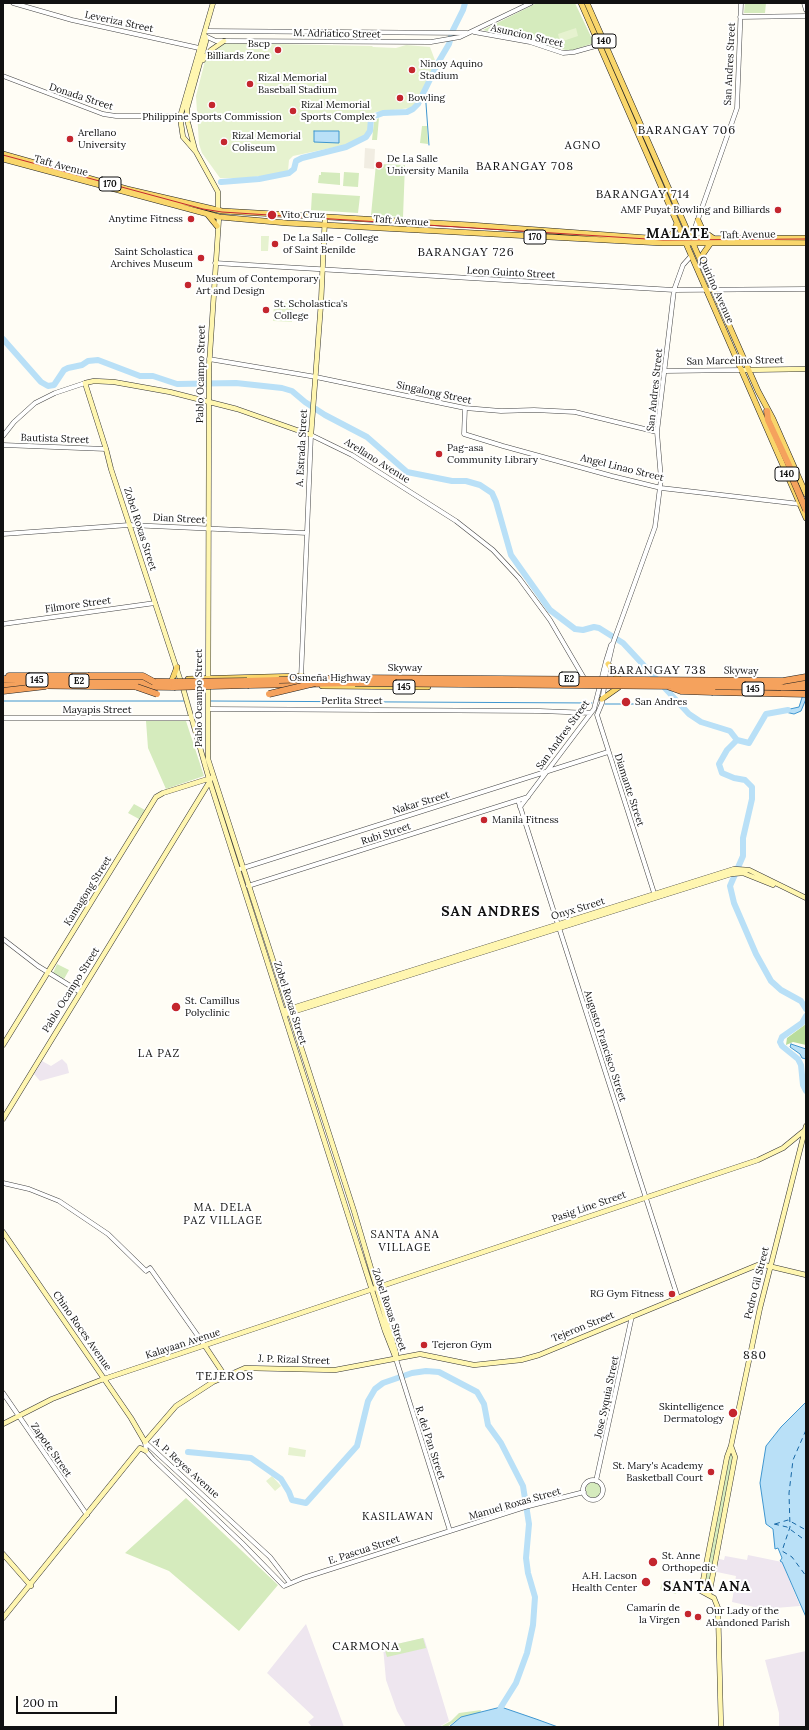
<!DOCTYPE html>
<meta charset="utf-8">
<style>
body{margin:0}
#map{position:relative;width:809px;height:1730px;overflow:hidden;background:#fffdf5;font-family:Lora,serif}
canvas{display:block}
.frame{position:absolute;inset:0;border:4px solid #111;pointer-events:none}
.scale{position:absolute;left:16px;top:1696px;width:101px;height:18px;box-sizing:border-box;border:2px solid #111;border-top:0;padding-left:5px;font-size:12px;line-height:14px;white-space:nowrap;color:#111;-webkit-text-stroke:3px #fff;paint-order:stroke}
</style>
<div id="map">
<canvas width="809" height="1730"></canvas>
<div class="frame"></div>
<div class="scale">200 m</div>
</div>
<script>
const context = document.querySelector('canvas').getContext('2d');
context.lineJoin = 'round';
function fill(path, color) { context.fillStyle = color; context.fill(path, 'evenodd'); }
const poly = rows => new Path2D(rows.map(r => 'M' + r).join(''));
function strokePath(path, color, width, dash) { context.strokeStyle = color; context.lineWidth = width; context.lineCap = dash ? 'butt' : 'round'; context.setLineDash(dash || []); context.stroke(path); }
function drawText(font, color, halo, rows, align = 'center') {
  context.font = font + ' Lora,serif'; context.lineWidth = 4; context.setLineDash([]); context.textBaseline = 'middle'; context.strokeStyle = halo; context.fillStyle = color; for (const [text, x, y, turn = 0] of rows) {
    context.save(); context.translate(x, y); context.rotate((+turn || 0) * Math.PI / 180); context.textAlign = isNaN(turn) ? turn : align; if (halo) context.strokeText(text, 0, 0); context.fillText(text, 0, 0); context.restore();
  }
}
const industrial = poly([
 [62,1059,67,1064,69,1073,40,1081,34,1074,42,1061,51,1066],
 [748,1555,782,1562,800,1606,763,1609,732,1602,736,1576,717,1572,719,1559,724,1560,725,1556,747,1560],
 [306,1624,344,1727,312,1727,308,1722,314,1717,267,1673],
 [424,1638,449,1721,439,1727,406,1727,397,1711,386,1680,383,1647],
 [806,1651,806,1727,779,1727,779,1713,765,1660]
]);
const green = poly([
 [537,3,575,3,594,43,570,51,483,30],
 [745,3,766,3,765,13,744,13],
 [379,118,377,140,372,140,374,121],
 [422,126,427,126,428,144,420,143],
 [376,164,405,165,403,217,371,215],
 [321,172,340,173,340,185,318,183,319,175,321,175],
 [344,172,359,173,358,187,343,186],
 [312,193,360,196,358,213,311,210],
 [146,721,186,721,204,776,166,789,148,748],
 [134,804,145,810,139,819,128,813],
 [57,964,69,970,64,979,53,973],
 [732,1453,734,1456,710,1583,707,1585,705,1582,730,1454],
 '586 1490a8 8 0 1 1 16 0a8 8 0 1 1-16 0Z',
 [186,1498,278,1585,239,1631,169,1571,125,1553],
 [423,1638,426,1648,387,1657,384,1647],
 [481,1710,480,1714,461,1717,447,1727,440,1727,451,1721,459,1713]
]);
const forest = poly([
 [806,1024,806,1045,793,1042,786,1045,787,1038]
]);
const pitch = poly([
 [576,28,578,36,560,42,558,34],
 [224,43,372,46,373,47,396,48,406,45,430,47,436,63,417,102,411,108,375,112,370,117,368,134,345,145,293,156,289,160,288,171,269,175,244,178,220,178,202,153,199,144,196,96,205,61],
 [261,236,269,236,268,251,261,251],
 [274,302,293,304,292,322,273,321],
 [289,1447,306,1450,305,1457,288,1455],
 [272,1476,281,1486,275,1491,266,1481],
 [663,1580,679,1585,676,1594,660,1589]
]);
const plaza = poly([
 [365,148,375,149,374,169,364,168]
]);
const water = poly([
 [314,131,339,131,339,143,314,142,314,131],
 [806,685,806,699,801,711,794,714,781,711,799,707,806,685],
 [791,1044,806,1049,806,1059,802,1058,800,1054,790,1047,791,1044],
 [806,1402,806,1617,782,1562,780,1561,782,1558,778,1548,775,1549,773,1529,766,1524,760,1483,766,1446,781,1427,806,1402],
 [501,1707,536,1719,558,1727,449,1727,461,1717,501,1707]
]);
const stream = poly([
 [425,90,429,145],
 [3,701,184,701],
 [210,701,592,703],
 [605,704,679,704]
]);
const river = poly([
 [221,182,259,179,289,173,294,169,296,161,302,158,346,147,366,137,370,131,371,118,375,116,383,113,407,112,413,109,418,104,439,61,449,44,453,30,463,10,465,3],
 [3,339,41,382,48,386,54,385,64,370,68,368,82,365,88,361,98,360,140,376,153,376,177,384,236,383,282,388,292,391,305,402,325,415,367,437,407,472,452,481,466,481,480,485,492,493,496,502,511,555,550,610,575,629,583,630,594,627,599,628,623,643,689,714,701,722,730,731,737,740],
 [737,740,727,750,719,764,722,773,734,778,745,780,752,787,752,799,743,838,743,856,730,886,734,903,756,954,771,981,781,990,801,1001,806,1009],
 [737,740,749,743,766,714,788,710],
 [806,1016,802,1023,782,1037,780,1042,782,1046,798,1059,801,1065,803,1085,806,1091],
 [188,1452,251,1458,281,1479,289,1492,292,1500,306,1503,357,1446,368,1401,375,1389,383,1383,412,1373,426,1371,439,1372,477,1392,484,1404,488,1425,501,1443,523,1486,529,1524,526,1558,528,1573,535,1597,533,1625,527,1653,516,1683,501,1707,497,1721,499,1727]
]);
const ferry = poly([
 [806,1430,793,1460,789,1493,790,1527,782,1551,792,1557,806,1576],
 [774,1524,787,1527,806,1541],
 [775,1524,788,1520,806,1530]
]);
const tertiary = poly([
 [13,3,72,20,199,48],
 [804,3,806,10],
 [740,17,806,16],
 [206,31,467,33],
 [474,32,530,42,563,53,574,52,599,45],
 [205,36,216,41,224,41,431,42,460,37,531,3],
 [3,76,103,114,116,116,180,116],
 [691,239,737,108,741,3],
 [215,263,674,290,806,289],
 [209,359,316,377,465,408,501,411,534,410,575,412,657,432],
 [665,371,742,370],
 [465,408,464,434,503,446,612,476,661,488,800,504],
 [3,436,14,422,35,403,55,393,85,383],
 [3,445,106,449],
 [3,534,129,525,307,533],
 [3,624,155,603],
 [301,678,311,435,352,455,456,521,493,550,519,578,550,620,584,678],
 [209,709,540,711,591,713],
 [3,718,191,718],
 [518,800,678,1298],
 [520,807,594,709,606,661,611,645,613,643],
 [240,869,608,752],
 [248,886,528,797],
 [655,896,597,715,602,703,606,673,613,643,655,527,661,479,657,432,674,290,683,265,691,256],
 [3,939,38,966,80,992],
 [3,1183,29,1189,59,1201,108,1234,146,1271,150,1268,205,1346],
 [396,1359,450,1531],
 [3,1393,87,1515],
 [145,1442,146,1451,153,1459,242,1543,284,1586,303,1578,525,1507,584,1492],
 [145,1442,270,1557,290,1583],
 '583 1490a10 10 0 1 1 20 0a10 10 0 1 1-20 0Z',
 [596,1481,632,1316]
]);
const secondary = poly([
 [213,3,180,117,183,137,196,152,218,192,218,210],
 [203,60,211,50,224,41],
 [195,150,188,123,187,109,206,41,205,36],
 [219,217,209,367,208,759,354,1211,396,1353,396,1359],
 [742,370,806,369],
 [180,679,111,469,106,449,85,383,94,381,114,382,170,392,237,409,311,435,321,303,325,217],
 [183,688,209,779,385,1331,396,1359],
 [286,1010,734,869,749,870,806,898],
 [286,1014,731,874,743,873,773,885],
 [3,1045,156,797,163,793,211,778],
 [3,1119,210,781],
 [3,1232,131,1418,145,1442],
 [205,1346,225,1376],
 [3,1424,52,1399,101,1380,758,1160,783,1148,805,1130],
 [145,1442,176,1406,213,1382,245,1368,335,1370,420,1354,474,1365,521,1360,539,1355,760,1264,806,1275],
 [3,1554,31,1586],
 [709,1595,735,1457,731,1446],
 [3,1618,136,1453,140,1448,146,1451],
 [721,1727,718,1608,714,1598,701,1591,727,1457,731,1446,760,1308,806,1126]
]);
const primary = poly([
 [581,3,806,518],
 [587,3,758,391,773,419,806,494],
 [3,154,127,189,222,211,470,225,662,239,806,238],
 [3,159,219,217,287,223,662,243,806,243],
 [208,215,217,226],
 [698,220,703,231,713,238],
 [667,238,673,233,677,223],
 [703,262,703,254,710,244],
 [608,664,619,679],
 [188,679,302,676],
 [172,680,177,667],
 [322,686,428,687],
 [602,699,619,687]
]);
const motorway = poly([
 [767,411,768,420,793,474],
 [9,676,88,676],
 [3,679,174,682],
 [247,681,279,680],
 [790,682,806,682],
 [3,685,174,687],
 [249,685,355,683],
 [781,687,806,687],
 [713,692,806,694]
]);
const tram = poly([
 [3,155,203,209,222,212,663,240,806,239]
]);
const motorwayBridge = poly([
 [789,470,806,510],
 [88,676,143,676,154,682],
 [279,680,355,678,783,681,806,677],
 [174,682,247,681],
 [355,683,781,687],
 [667,686,681,691,713,692],
 [137,687,157,694],
 [174,687,249,685],
 [3,691,46,686],
 [269,694,315,683]
]);
const markers = [
 [278,50,4,"#c4262e"],
 [412,70,4,"#c4262e"],
 [250,84,4,"#c4262e"],
 [400,98,4,"#c4262e"],
 [212,105,4,"#c4262e"],
 [293,111,4,"#c4262e"],
 [70,139,4,"#c4262e"],
 [224,142,4,"#c4262e"],
 [379,165,4,"#c4262e"],
 [778,210,4,"#c4262e"],
 [272,215,5,"#c4262e"],
 [191,219,4,"#c4262e"],
 [275,244,4,"#c4262e"],
 [201,258,4,"#c4262e"],
 [188,285,4,"#c4262e"],
 [266,310,4,"#c4262e"],
 [439,454,4,"#c4262e"],
 [626,702,5,"#c4262e"],
 [484,820,4,"#c4262e"],
 [176,1007,5,"#c4262e"],
 [672,1294,4,"#c4262e"],
 [424,1345,4,"#c4262e"],
 [733,1413,5,"#c4262e"],
 [711,1472,4,"#c4262e"],
 [653,1562,5,"#c4262e"],
 [646,1582,5,"#c4262e"],
 [688,1614,4,"#c4262e"],
 [698,1617,4,"#c4262e"]
];
const shields = [
 [604,41,24],
 [110,184,22],
 [535,237,22],
 [787,474,24],
 [569,679,20],
 [37,680,22],
 [79,681,20],
 [404,687,22],
 [753,689,22]
];
const shieldNames = [
 ["140",604,41],
 ["170",110,184],
 ["170",535,237],
 ["140",787,474],
 ["E2",569,679],
 ["145",37,680],
 ["E2",79,681],
 ["145",404,687],
 ["145",753,689]
];
const streetNames = [
 ["Leveriza Street",119,22,12],
 ["M. Adriatico Street",337,34,1],
 ["Asuncion Street",527,36,13],
 ["San Andres Street",730,64,-87],
 ["Donada Street",81,97,18],
 ["Taft Avenue",61,166,15],
 ["Taft Avenue",401,221,4],
 ["Taft Avenue",748,235,-1],
 ["Leon Guinto Street",511,273,3],
 ["Quirino Avenue",716,290,66],
 ["San Marcelino Street",735,361,-1],
 ["Pablo Ocampo Street",201,374,-89],
 ["San Andres Street",655,390,-84],
 ["Singalong Street",434,393,12],
 ["Bautista Street",55,439,2],
 ["A. Estrada Street",302,448,-87],
 ["Arellano Avenue",377,461,32],
 ["Angel Linao Street",622,468,14],
 ["Dian Street",179,519,3],
 ["Zobel Roxas Street",140,529,72],
 ["Filmore Street",78,605,-8],
 ["Skyway",405,668],
 ["Skyway",741,671,1],
 ["Osmeña Highway",330,678],
 ["Pablo Ocampo Street",199,698,-90],
 ["Perlita Street",352,701],
 ["Mayapis Street",97,710],
 ["San Andres Street",563,735,-54],
 ["Diamante Street",629,790,72],
 ["Nakar Street",421,803,-17],
 ["Rubi Street",386,834,-18],
 ["Kamagong Street",88,891,-58],
 ["Onyx Street",578,909,-17],
 ["Pablo Ocampo Street",71,990,-58],
 ["Zobel Roxas Street",290,1003,72],
 ["Augusto Francisco Street",605,1046,72],
 ["Pasig Line Street",589,1207,-19],
 ["Pedro Gil Street",757,1283,-76],
 ["Zobel Roxas Street",389,1310,71],
 ["Tejeron Street",583,1327,-22],
 ["Chino Roces Avenue",82,1331,55],
 ["Kalayaan Avenue",183,1344,-18],
 ["J. P. Rizal Street",294,1360,2],
 ["Jose Syquia Street",607,1397,-78],
 ["R. del Pan Street",430,1443,72],
 ["Zapote Street",51,1450,55],
 ["A. P. Reyes Avenue",186,1468,42],
 ["Manuel Roxas Street",515,1504,-16],
 ["E. Pascua Street",364,1550,-18]
];
const poiNames = [
 ["Bscp",270,44,"right"],
 ["Billiards Zone",270,56,"right"],
 ["Ninoy Aquino",420,64],
 ["Stadium",420,76],
 ["Rizal Memorial",258,78],
 ["Baseball Stadium",258,90],
 ["Bowling",408,98],
 ["Rizal Memorial",301,105],
 ["Sports Complex",301,117],
 ["Philippine Sports Commission",212,117,"center"],
 ["Arellano",78,133],
 ["University",78,145],
 ["Rizal Memorial",232,136],
 ["Coliseum",232,148],
 ["De La Salle",387,159],
 ["University Manila",387,171],
 ["AMF Puyat Bowling and Billiards",770,210,"right"],
 ["Vito Cruz",281,215],
 ["Anytime Fitness",183,219,"right"],
 ["De La Salle - College",283,238],
 ["of Saint Benilde",283,250],
 ["Saint Scholastica",193,252,"right"],
 ["Archives Museum",193,264,"right"],
 ["Museum of Contemporary",196,279],
 ["Art and Design",196,291],
 ["St. Scholastica's",274,304],
 ["College",274,316],
 ["Pag-asa",447,448],
 ["Community Library",447,460],
 ["San Andres",635,702],
 ["Manila Fitness",492,820],
 ["St. Camillus",185,1001],
 ["Polyclinic",185,1013],
 ["RG Gym Fitness",664,1294,"right"],
 ["Tejeron Gym",432,1345],
 ["Skintelligence",724,1407,"right"],
 ["Dermatology",724,1419,"right"],
 ["St. Mary's Academy",703,1466,"right"],
 ["Basketball Court",703,1478,"right"],
 ["St. Anne",662,1556],
 ["Orthopedic",662,1568],
 ["A.H. Lacson",637,1576,"right"],
 ["Health Center",637,1588,"right"],
 ["Camarín de",680,1608,"right"],
 ["la Virgen",680,1620,"right"],
 ["Our Lady of the",706,1611],
 ["Abandoned Parish",706,1623]
];
const neighbourhoodNames = [
 ["AGNO",583,146],
 ["LA PAZ",159,1054],
 ["MA. DELA",223,1208],
 ["PAZ VILLAGE",223,1221],
 ["SANTA ANA",405,1235],
 ["VILLAGE",405,1248],
 ["KASILAWAN",398,1517]
];
const quarterNames = [
 ["BARANGAY 706",687,131],
 ["BARANGAY 708",525,167],
 ["BARANGAY 714",643,195],
 ["BARANGAY 726",466,253],
 ["BARANGAY 738",658,671],
 ["880",755,1356],
 ["TEJEROS",225,1377],
 ["CARMONA",366,1647]
];
const districtNames = [
 ["MALATE",678,234],
 ["SAN ANDRES",491,912],
 ["SANTA ANA",707,1587]
];
fill(industrial, '#eee6ef');
fill(green, '#d5ebbd');
fill(forest, '#b9dc9c');
fill(pitch, '#e6f2cf');
fill(plaza, '#f1ede2');
fill(water, '#b9e0f7');
strokePath(water, '#3f96cf', 1);
strokePath(stream, '#3f96cf', 1);
strokePath(river, '#b9e0f7', 6);
strokePath(ferry, '#1768a6', 1, [5, 4]);
strokePath(tertiary, '#444', 5);
strokePath(secondary, '#333', 5.5);
strokePath(primary, '#222', 6);
strokePath(motorway, '#222', 7);
strokePath(tertiary, '#fff', 4);
strokePath(secondary, '#fff6b0', 4.5);
strokePath(primary, '#f9d66b', 5);
strokePath(motorway, '#f5a25d', 6);
strokePath(tram, '#c4262e', 1);
strokePath(motorwayBridge, '#222', 7, []);
strokePath(motorwayBridge, '#f5a25d', 6);
for (const [x, y, r, color] of markers) { const dot = new Path2D(); dot.arc(x, y, r, 0, 2 * Math.PI); context.fillStyle = color; context.fill(dot); strokePath(dot, '#fff', 1.5); }
for (const [x, y, w] of shields) { const box = new Path2D(); box.roundRect(x - w / 2, y - 7, w, 14, 3); context.fillStyle = '#fff'; context.fill(box); strokePath(box, '#111', 1); }
drawText('bold 9px', '#111', null, shieldNames);
drawText('10px', '#111', '#fff', streetNames);
drawText('10px', '#111', '#fff', poiNames, 'left');
context.letterSpacing = '1px';
drawText('11px', '#111', '#fff', neighbourhoodNames);
context.letterSpacing = '0px';
context.letterSpacing = '1px';
drawText('12px', '#111', '#fff', quarterNames);
context.letterSpacing = '0px';
context.letterSpacing = '1px';
drawText('bold 14px', '#111', '#fff', districtNames);
context.letterSpacing = '0px';
</script>
